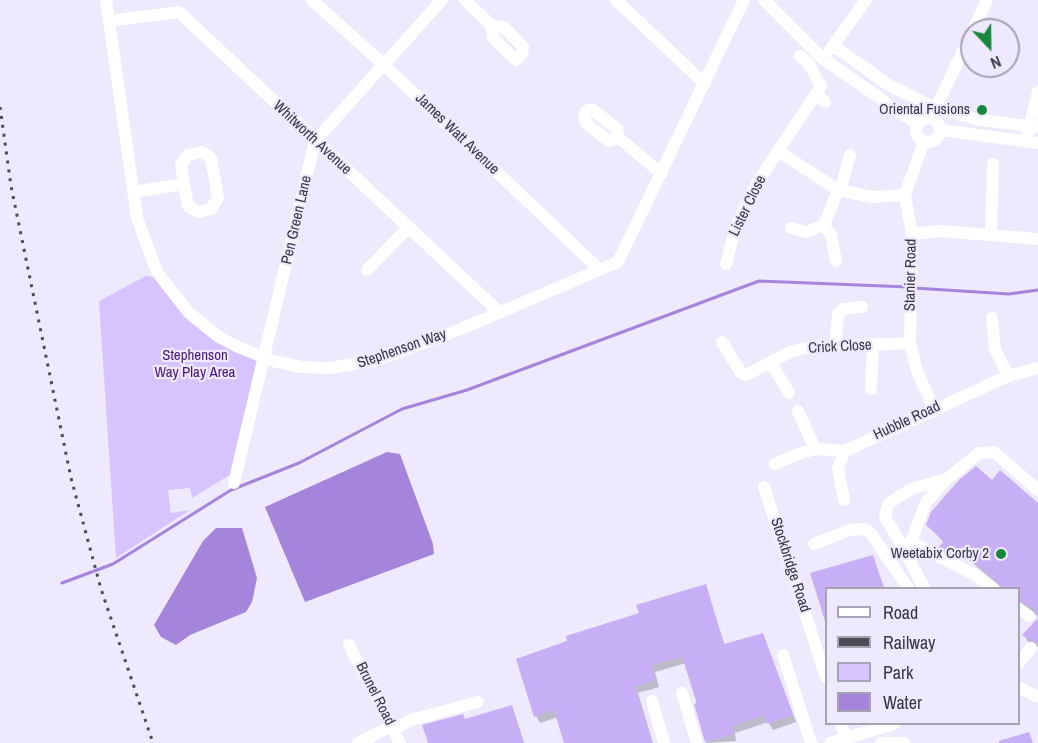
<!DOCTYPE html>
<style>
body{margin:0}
#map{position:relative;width:1038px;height:743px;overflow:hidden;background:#eee9fc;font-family:"Archivo Narrow",sans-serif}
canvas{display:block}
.legend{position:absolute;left:825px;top:587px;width:195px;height:138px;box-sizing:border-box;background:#eee9fc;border:2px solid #a6a2b2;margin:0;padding:8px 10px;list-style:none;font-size:18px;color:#3a3743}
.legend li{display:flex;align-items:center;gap:12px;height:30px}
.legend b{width:30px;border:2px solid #a6a2b2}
.north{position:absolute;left:960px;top:18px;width:60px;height:60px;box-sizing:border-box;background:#eee9fc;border:2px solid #a6a2b2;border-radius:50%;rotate:158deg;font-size:16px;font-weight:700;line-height:24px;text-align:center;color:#3a3743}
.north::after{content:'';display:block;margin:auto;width:21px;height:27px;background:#1a873f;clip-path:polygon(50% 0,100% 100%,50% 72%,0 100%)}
</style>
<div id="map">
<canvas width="1038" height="743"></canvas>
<ul class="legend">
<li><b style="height:8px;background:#fff"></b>Road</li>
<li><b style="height:8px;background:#4e4b57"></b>Railway</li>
<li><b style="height:16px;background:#d7c4fe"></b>Park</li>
<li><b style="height:16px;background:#a485db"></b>Water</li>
</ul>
<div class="north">N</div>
</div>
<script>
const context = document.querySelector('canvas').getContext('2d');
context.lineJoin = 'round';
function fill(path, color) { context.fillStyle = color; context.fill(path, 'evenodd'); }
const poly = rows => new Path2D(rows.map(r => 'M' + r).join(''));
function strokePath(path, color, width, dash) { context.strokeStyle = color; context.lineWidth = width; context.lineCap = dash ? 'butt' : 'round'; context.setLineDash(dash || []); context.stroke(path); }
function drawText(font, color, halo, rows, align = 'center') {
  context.font = font + ' "Archivo Narrow",sans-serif'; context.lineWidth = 4.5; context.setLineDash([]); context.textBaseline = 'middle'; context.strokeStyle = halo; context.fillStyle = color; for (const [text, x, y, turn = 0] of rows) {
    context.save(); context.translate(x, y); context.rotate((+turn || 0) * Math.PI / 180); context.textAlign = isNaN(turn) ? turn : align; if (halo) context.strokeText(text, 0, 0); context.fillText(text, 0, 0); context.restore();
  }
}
const green = poly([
 [146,276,155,277,186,316,265,357,233,473,192,498,190,488,168,490,171,513,190,510,116,558,99,301]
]);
const water = poly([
 [387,452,400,454,433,544,434,554,305,602,265,507],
 [216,528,242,528,257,578,252,602,246,612,190,635,176,645,161,637,154,625,203,541]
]);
const shadow = poly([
 [992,482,1038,505,1038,616,1018,603,1018,588,1002,588,962,554,957,560,944,554,941,547,944,543,928,525],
 [872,556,884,588,826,588,826,622,812,574],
 [705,586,725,646,766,642,796,722,773,730,768,722,735,733,736,741,707,743,686,663,655,672,659,687,638,693,653,743,565,743,558,717,540,723,536,716,641,614],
 [1038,619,1038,647,1028,642,1024,635],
 [512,707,524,743,430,743,465,720]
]);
const stream = poly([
 [914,288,1009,294,1038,290],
 [62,583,113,564,231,490,299,463,402,409,467,390,759,281,908,287]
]);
const building = poly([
 [976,466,992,480,1000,470,1038,503,1038,644,1022,635,1038,618,1034,609,1018,600,1018,588,1004,588,958,548,953,554,939,547,944,541,926,525,931,512,959,480],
 [873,555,884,588,826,588,825,621,810,573],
 [706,584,724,644,763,633,793,715,767,724,764,715,732,726,733,734,705,742,694,704,697,703,682,657,652,665,656,680,635,686,652,743,564,743,554,710,534,717,516,659,567,641,566,636,639,613,636,605],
 [512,705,524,743,428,743,422,725,463,714,465,719],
 [1029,732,1033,743,999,743,999,741]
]);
const minor = poly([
 [106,0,137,218,157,272,189,313,219,337,236,346,273,361,302,367,330,368,378,360,461,329,618,262,744,0],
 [312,0,384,65,600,270],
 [465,0,492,26,504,27,523,47,522,54,516,60,493,38,492,26],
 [616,0,705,84],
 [764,0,822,58,917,124],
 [109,21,179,12,499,312],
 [973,30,987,0],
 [834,46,887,84,935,108,980,120,1038,127],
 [830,50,866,0],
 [800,56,809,64,821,86,816,94,825,102],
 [816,94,778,151,838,190,872,197,905,195],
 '916 130a12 12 0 1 1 24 0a12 12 0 1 1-24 0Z',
 [931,118,972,32],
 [941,130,1038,143],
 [1028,132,1038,92],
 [619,138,609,141,588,125,584,118,586,111,592,109,617,129,619,138,662,174],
 [924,141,905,195,912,234,910,343,917,371,934,409],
 [840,191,850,155],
 [133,192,184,184,188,206,198,212,211,209,218,198,211,158,202,152,188,155,181,165,184,184],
 [824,225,831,235,836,261],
 [824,225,838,190],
 [791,228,807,232,824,225],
 [912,234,940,231,1038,239],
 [991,234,993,164],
 [726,264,737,223,758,182,778,151],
 [367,270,408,228],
 [992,318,995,349,1008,376],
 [722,342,741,373,746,375,790,352,805,348,910,343],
 [835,348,838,314,843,309,862,307],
 [771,363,789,393],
 [871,389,873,345],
 [798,411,815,449],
 [775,464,795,455,815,449,845,451,1008,376,1038,368],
 [234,483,315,141,442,0],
 [764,487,826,678],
 [844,500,838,468,845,451],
 [911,542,926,502,947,479,979,453,994,452,1038,490],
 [814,544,850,530,864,529,870,532,908,588],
 [904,549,885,517,888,504,911,489,947,479],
 [924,588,904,549,911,542,975,575,993,588],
 [1018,608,1029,616],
 [349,645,400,743],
 [783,655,811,743],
 [1018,664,1031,648],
 [1018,687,1038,697],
 [682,693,697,743],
 [652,701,664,743],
 [841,724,846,738],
 [393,730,411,720,478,702],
 [358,743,391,726],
 [830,743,894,724],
 [881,743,904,743]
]);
const rail = poly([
 [0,107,11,186,71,478,101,589,153,743]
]);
const markers = [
 [982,110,6,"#1a873f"],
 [1001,554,6,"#1a873f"]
];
const poiNames = [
 ["Oriental Fusions",970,110],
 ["Weetabix Corby 2",989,554]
];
const streetNames = [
 ["James Watt Avenue",457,134,44],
 ["Whitworth Avenue",312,138,43],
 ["Lister Close",748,206,-64],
 ["Pen Green Lane",297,220,-77],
 ["Stanier Road",911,275,-89],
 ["Crick Close",840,347,-3],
 ["Stephenson Way",402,349,-19],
 ["Hubble Road",907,421,-25],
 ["Stockbridge Road",790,565,72],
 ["Brunel Road",375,694,63]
];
const parkNames = [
 ["Stephenson",195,356],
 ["Way Play Area",195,373]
];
fill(green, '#d7c4fe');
fill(water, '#a485db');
fill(shadow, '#0003');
strokePath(stream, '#a485db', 3);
fill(building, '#c7aff6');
strokePath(minor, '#fff', 12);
strokePath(rail, '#4e4b57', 3, [3, 6]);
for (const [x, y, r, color] of markers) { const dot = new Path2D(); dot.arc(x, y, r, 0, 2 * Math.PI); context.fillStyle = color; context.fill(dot); strokePath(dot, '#eee9fc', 2); }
drawText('15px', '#3a3743', '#eee9fc', poiNames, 'right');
drawText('15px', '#3a3743', '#eee9fc', streetNames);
drawText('15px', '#47167c', '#eee9fc', parkNames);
</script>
